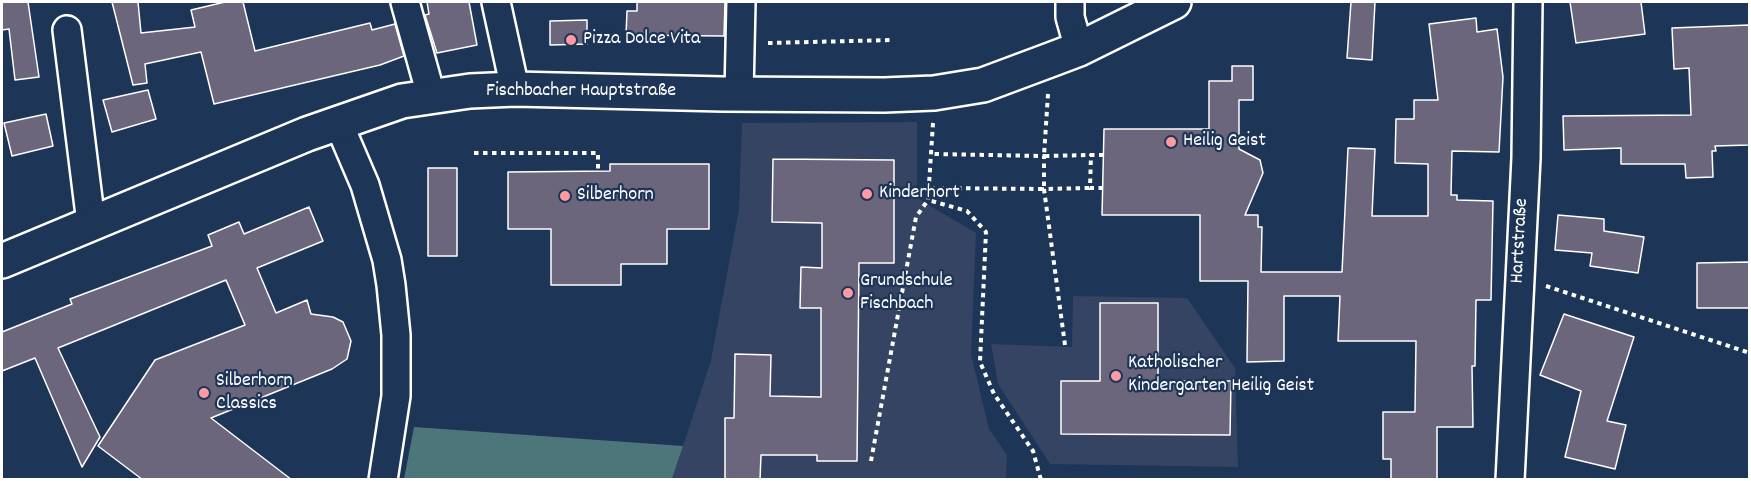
<!DOCTYPE html>
<meta charset="utf-8">
<style>
body{margin:0}
#map{position:relative;width:1751px;height:481px;overflow:hidden;background:#1d3557;font-family:Dekko,sans-serif}
canvas{display:block}
.frame{position:absolute;inset:0;border:3px solid #fff;pointer-events:none}
</style>
<div id="map">
<canvas width="1751" height="481"></canvas>
<div class="frame"></div>
</div>
<script>
const context = document.querySelector('canvas').getContext('2d');
context.lineJoin = 'round';
function fill(path, color) { context.fillStyle = color; context.fill(path, 'evenodd'); }
const poly = rows => new Path2D(rows.map(r => 'M' + r).join(''));
function strokePath(path, color, width, dash) { context.strokeStyle = color; context.lineWidth = width; context.lineCap = dash ? 'butt' : 'round'; context.setLineDash(dash || []); context.stroke(path); }
function drawText(font, color, halo, rows, align = 'center') {
  context.font = font + ' Dekko,sans-serif'; context.lineWidth = 4.5; context.setLineDash([]); context.textBaseline = 'middle'; context.strokeStyle = halo; context.fillStyle = color; for (const [text, x, y, turn = 0] of rows) {
    context.save(); context.translate(x, y); context.rotate((+turn || 0) * Math.PI / 180); context.textAlign = isNaN(turn) ? turn : align; if (halo) context.strokeText(text, 0, 0); context.fillText(text, 0, 0); context.restore();
  }
}
const built = poly([
 [917,122,917,198,976,233,971,354,989,429,1007,455,1006,479,672,480,711,360,739,209,742,123],
 [1073,296,1187,298,1235,368,1238,467,1050,464,998,384,991,344,1072,347]
]);
const green = poly([
 [414,427,683,446,672,479,404,479]
]);
const building = poly([
 [2,2,28,2,39,77,15,80,9,29,2,30,2,2],
 [112,2,138,2,141,33,195,27,191,10,225,2,243,2,255,51,370,23,372,30,395,24,404,56,380,65,214,104,201,52,145,64,147,83,133,85,112,2],
 [427,2,469,2,477,45,437,53,425,15,429,14,427,2],
 [637,2,725,2,724,36,626,35,627,11,637,11,637,2],
 [1351,2,1375,2,1372,60,1347,58,1351,2],
 [1570,2,1641,2,1645,34,1576,43,1570,2],
 [1476,18,1477,32,1497,29,1503,77,1499,152,1452,151,1451,195,1457,195,1457,200,1493,201,1491,300,1476,300,1475,366,1472,366,1473,427,1437,427,1437,480,1391,480,1391,459,1383,459,1383,412,1415,412,1416,341,1338,341,1340,296,1284,296,1284,361,1247,362,1248,281,1200,281,1200,215,1102,215,1104,129,1209,129,1209,81,1232,81,1232,66,1253,66,1253,100,1239,100,1239,149,1260,160,1263,173,1245,215,1258,215,1258,227,1262,227,1261,272,1342,272,1348,148,1375,149,1372,216,1428,216,1428,164,1395,163,1396,119,1414,119,1414,100,1438,100,1429,24,1476,18],
 [587,20,587,44,550,45,550,21,587,20],
 [1749,25,1749,145,1715,146,1716,151,1712,151,1713,177,1686,178,1685,164,1621,164,1621,148,1564,150,1563,116,1691,115,1689,68,1674,69,1672,28,1749,25],
 [148,90,156,119,112,132,103,100,148,90],
 [46,114,53,146,12,156,4,123,46,114],
 [773,159,894,160,894,263,859,263,857,461,817,461,817,455,761,455,760,480,725,480,725,418,734,418,735,354,771,355,770,396,821,397,821,308,800,308,801,267,822,268,822,223,772,222,773,159],
 [610,164,709,164,709,229,667,229,667,264,621,264,621,285,551,285,551,229,508,229,508,172,610,171,610,164],
 [428,168,457,168,457,256,428,256,428,168],
 [309,207,323,241,257,268,276,313,307,300,311,314,333,317,343,322,351,341,347,359,332,369,211,418,292,480,143,480,98,446,155,360,245,325,226,280,58,348,100,437,82,467,35,358,2,371,2,332,72,304,70,299,212,246,208,235,239,222,244,234,309,207],
 [1558,215,1604,219,1604,231,1644,237,1638,273,1590,266,1592,253,1555,250,1558,215],
 [1749,262,1749,308,1697,308,1697,263,1749,262],
 [1100,303,1158,303,1158,381,1231,381,1230,435,1061,434,1061,381,1100,381,1100,303],
 [1564,314,1634,337,1607,421,1626,425,1615,469,1565,457,1581,391,1540,375,1564,314]
]);
const path = poly([
 [768,43,893,40],
 [1048,94,1044,156,1091,155],
 [933,123,928,200,967,211,986,232,980,362,994,394,1033,451,1041,480],
 [474,153,598,153,598,172],
 [930,188,1044,189,1044,156,933,154],
 [1103,188,1090,188,1091,155,1103,155],
 [1546,286,1750,353],
 [1065,345,1044,189,1090,188],
 [871,461,916,217,928,200]
]);
const minor = poly([
 [405,2,431,95],
 [496,2,515,89],
 [1070,2,1070,17,1079,49],
 [67,30,91,223],
 [739,94,741,2],
 [338,122,365,185,387,260,391,285,396,335,396,396,383,480],
 [1510,480,1526,158,1528,2]
]);
const major = poly([
 [2,261,307,134,402,101,470,91,515,89,723,94,884,95,934,93,983,85,1050,60,1079,49,1174,2]
]);
const markers = [
 [571,40,6,"#ff9aa2"],
 [1171,142,6,"#ff9aa2"],
 [867,194,6,"#ff9aa2"],
 [565,196,6,"#ff9aa2"],
 [848,293,6,"#ff9aa2"],
 [1116,376,6,"#ff9aa2"],
 [204,393,6,"#ff9aa2"]
];
const poiNames = [
 ["Pizza Dolce Vita",583,40],
 ["Heilig Geist",1183,142],
 ["Kinderhort",879,194],
 ["Silberhorn",577,196],
 ["Grundschule",860,282],
 ["Fischbach",860,305],
 ["Katholischer",1128,364],
 ["Kindergarten Heilig Geist",1128,387],
 ["Silberhorn",216,382],
 ["Classics",216,405]
];
const streetNames = [
 ["Fischbacher Hauptstraße",581,92],
 ["Hartstraße",1521,241,-87]
];
fill(built, '#344462');
fill(green, '#4d767b');
fill(building, '#6b667b');
strokePath(building, '#fff', 1.5);
strokePath(minor, '#fff', 32);
strokePath(major, '#fff', 38);
strokePath(path, '#fff', 4, [4.5, 4.5]);
strokePath(minor, '#1d3557', 27);
strokePath(major, '#1d3557', 33);
for (const [x, y, r, color] of markers) { const dot = new Path2D(); dot.arc(x, y, r, 0, 2 * Math.PI); context.fillStyle = color; context.fill(dot); strokePath(dot, '#1d3557', 2); }
drawText('20px', '#fff', '#1d3557', poiNames, 'left');
drawText('20px', '#fff', '#1d3557', streetNames);
</script>
